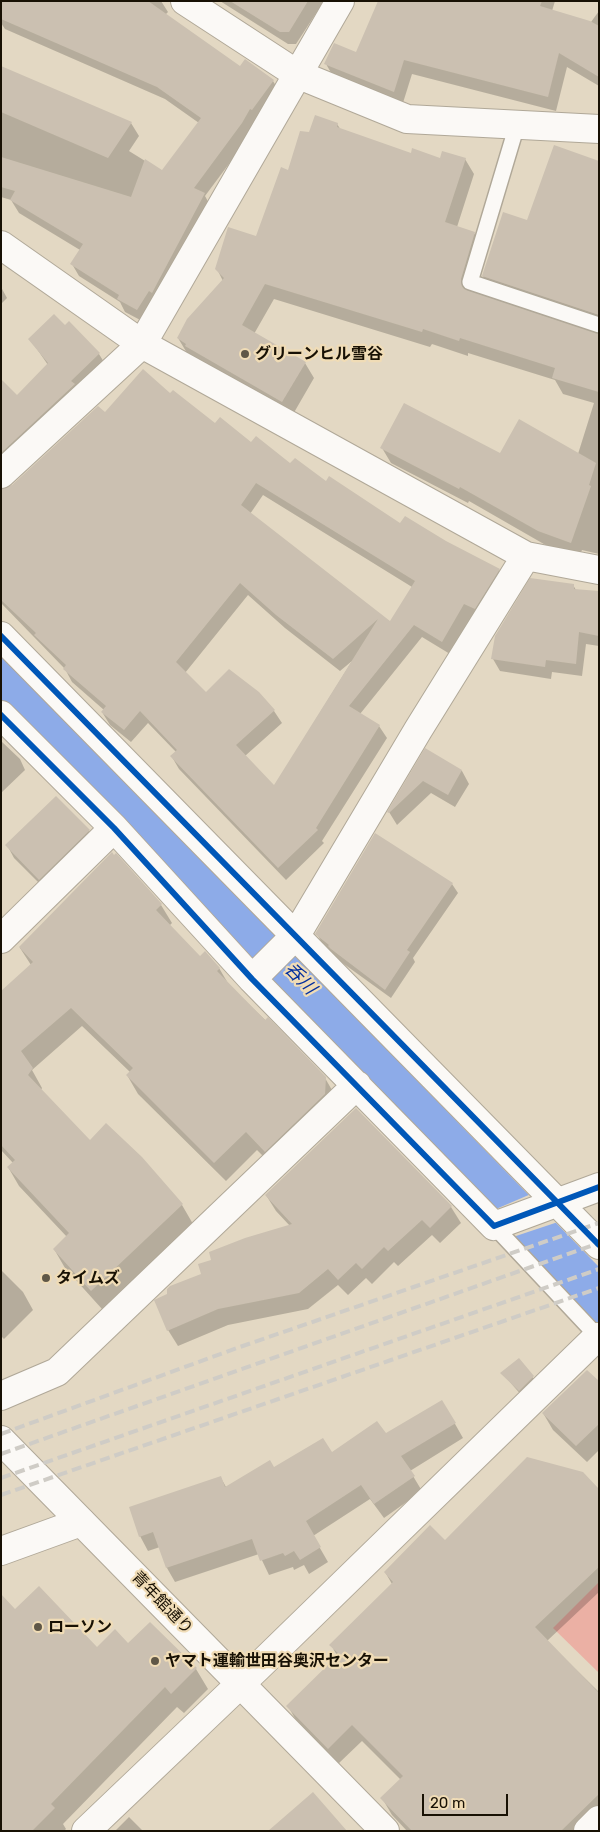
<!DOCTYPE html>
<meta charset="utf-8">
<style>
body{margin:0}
#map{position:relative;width:600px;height:1832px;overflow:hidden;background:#e3d8c3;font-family:Rubik,sans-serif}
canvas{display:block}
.frame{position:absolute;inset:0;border:2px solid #181104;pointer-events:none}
.scale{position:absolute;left:422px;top:1794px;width:86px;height:22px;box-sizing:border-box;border:2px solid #181104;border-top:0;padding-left:6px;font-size:15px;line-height:18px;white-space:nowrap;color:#181104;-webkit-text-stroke:4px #f0dcb6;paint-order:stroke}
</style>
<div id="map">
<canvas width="600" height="1832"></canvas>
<div class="frame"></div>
<div class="scale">20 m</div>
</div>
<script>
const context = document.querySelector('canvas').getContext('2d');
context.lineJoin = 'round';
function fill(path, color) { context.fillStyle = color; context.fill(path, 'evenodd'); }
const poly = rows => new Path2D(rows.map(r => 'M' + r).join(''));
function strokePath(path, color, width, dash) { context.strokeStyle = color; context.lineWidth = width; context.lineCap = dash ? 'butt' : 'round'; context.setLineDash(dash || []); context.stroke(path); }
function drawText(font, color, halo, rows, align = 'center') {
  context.font = font + ' Rubik,"Noto Sans JP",sans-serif'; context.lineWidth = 4.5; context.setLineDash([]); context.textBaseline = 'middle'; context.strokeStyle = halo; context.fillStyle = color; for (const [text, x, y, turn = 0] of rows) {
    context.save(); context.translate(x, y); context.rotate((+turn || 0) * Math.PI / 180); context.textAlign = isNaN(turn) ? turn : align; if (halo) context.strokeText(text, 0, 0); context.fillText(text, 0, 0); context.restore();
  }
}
const green = poly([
 [599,1582,599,1673,553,1628]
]);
const water = poly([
 [1,654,599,1267,599,1338,1,705]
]);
const pier = poly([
 [531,1194,558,1222,510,1238,489,1212]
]);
const shadow = poly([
 [99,1,161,1,168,12,165,15,241,68,246,61,273,81,281,94,205,196,211,207,144,322,125,312,120,302,79,276,72,264,80,250,19,213,11,200,1,197,1,67,131,123,139,136,129,151,163,172,199,123,165,99,5,29,1,23,1,8],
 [220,1,324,1,296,44,288,44],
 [379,1,555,1,552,11,591,22,599,11,599,86,567,67,556,111,412,74,402,106,334,78,326,64,357,54],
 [337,124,341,130,412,154,441,159,465,159,474,174,457,227,474,233,483,248,470,292,599,335,599,554,582,550,580,554,549,547,469,501,468,503,391,463,382,448,500,455,578,454,594,403,563,394,555,380,468,353,468,356,432,344,430,347,274,299,254,334,305,363,314,378,292,416,187,353,178,338,223,281,217,269,257,237,309,133],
 [599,163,599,327,492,291,483,276,527,221],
 [1,287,7,298,1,304],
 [69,323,99,354,107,367,1,472,1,393,17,397,48,365,30,339,65,326],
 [171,394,215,425,401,525,445,542,499,570,506,582,482,621,472,616,450,654,422,637,360,714,379,726,387,738,322,841,324,843,286,880,179,769,172,757,176,752,148,723,131,742,110,725,102,712,104,710,72,682,65,669,1,603,1,490,12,487,105,414],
 [263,495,412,587,390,623,250,514],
 [248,595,285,628,340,671,352,661,274,787,245,756,282,723,274,711,258,693,206,694,185,673],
 [573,585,576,590,599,592,599,646,586,644,582,676,552,672,551,679,500,671,493,659],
 [1,741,20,759,25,770,1,793],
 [426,750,462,771,469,784,455,807,431,793,397,825,389,812],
 [89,831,96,843,47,891,14,858,7,845],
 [452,884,458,893,413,958,415,962,391,998,337,959,322,943,317,934],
 [161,905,172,923,169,926,200,958,219,968,229,985,325,1078,336,1097,276,1169,257,1150,226,1181,138,1094,127,1075,130,1072,82,1026,32,1070,42,1088,41,1090,90,1142,182,1205,193,1224,102,1309,65,1268,54,1249,67,1237,19,1186,8,1167,13,1163,1,1150,1,993,31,965,20,948],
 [266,1195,451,1207,461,1223,440,1243,432,1235,398,1266,394,1262,372,1284,366,1278,348,1295,338,1285,308,1309,228,1325,178,1346,168,1330,202,1275,290,1226,276,1211],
 [1,1270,23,1292,33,1310,4,1339,1,1336],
 [519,1360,537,1383,523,1397,502,1373],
 [599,1383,599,1450,587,1462,553,1430,543,1413],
 [442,1401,463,1438,410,1471,422,1491,384,1518,370,1499,313,1536,328,1562,309,1574,304,1565,294,1570,293,1567,269,1575,259,1554,175,1582,167,1568,160,1547,148,1551,140,1536,221,1478,226,1487,274,1469,331,1454,385,1435],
 [599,1491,599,1592,547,1641,599,1692,599,1825,593,1831,407,1831,392,1815,382,1798,401,1780,362,1741,338,1764,297,1722,288,1706,338,1657,331,1645,392,1584,385,1572,445,1542],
 [15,1611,97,1649,128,1645,196,1669,208,1689,184,1713,177,1707,63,1824,66,1829,64,1831,1,1831],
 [129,1817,143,1831,115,1831]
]);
const building = poly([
 [1,1,148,1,240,66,245,59,274,80,252,110,250,109,242,123,194,188,205,193,152,293,149,291,137,310,117,299,119,295,70,264,83,244,10,200,15,191,1,187,1,157,131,197,145,159,162,170,201,118,157,87,1,19],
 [230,1,308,1,289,32,280,32],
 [378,1,542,1,540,6,590,21,599,26,599,77,559,53,548,97,404,60,394,92,324,64,334,43,356,52],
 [1,66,132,122,108,158,1,112],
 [315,115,338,123,337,127,411,153,412,148,440,158,442,151,466,158,445,222,475,232,461,279,463,288,599,334,599,392,552,378,555,368,460,338,459,341,423,329,422,332,265,284,242,325,306,362,282,402,185,346,186,344,177,338,187,319,224,278,215,269,228,227,256,236,281,167,288,170,300,131,309,132],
 [554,145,599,161,599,315,482,276,503,212,527,220],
 [54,314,65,325,69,321,100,353,71,381,75,384,1,453,1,379,17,395,48,363,28,339],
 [143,369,170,393,173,390,215,423,220,417,251,442,256,436,290,463,295,458,326,481,329,476,400,523,405,516,446,541,500,569,475,609,464,604,442,642,414,625,349,706,380,725,316,828,318,830,278,868,170,756,177,750,140,711,124,730,101,712,106,706,63,669,66,665,34,635,36,633,1,600,1,489,12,485,98,406,105,412],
 [256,483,415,581,390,621,241,505],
 [240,583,276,615,333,659,378,619,274,785,236,745,275,710,259,692,229,669,206,692,176,662],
 [404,403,500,453,519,419,596,463,589,485,591,486,571,543,538,531,460,487,459,489,380,448],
 [530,578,574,584,574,589,599,591,599,636,579,632,576,664,546,660,545,667,491,659,495,636],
 [425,748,462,770,448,795,423,781,389,813,387,812],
 [56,796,90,830,39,880,5,845],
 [375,833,453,883,407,950,410,952,385,990,331,949,328,946,329,945,315,934],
 [112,852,114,855,116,853,162,904,156,910,200,956,205,951,220,968,217,971,265,1020,268,1017,326,1077,325,1094,265,1152,246,1132,214,1163,126,1075,133,1068,71,1008,21,1051,33,1068,28,1075,90,1140,106,1123,142,1157,183,1204,91,1291,53,1249,69,1233,7,1167,15,1160,1,1145,1,991,33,962,19,947],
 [356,1108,452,1206,430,1228,422,1220,388,1251,384,1247,362,1269,356,1263,338,1280,328,1269,299,1293,218,1309,167,1331,154,1300,167,1294,167,1289,170,1286,201,1274,198,1264,211,1260,209,1252,245,1238,292,1224,265,1195],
 [519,1358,534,1376,519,1391,500,1373],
 [587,1370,599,1381,599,1424,576,1446,542,1413],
 [442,1400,456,1423,401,1456,415,1476,374,1504,361,1485,306,1521,321,1547,300,1560,294,1551,285,1556,283,1553,260,1561,252,1539,166,1568,153,1532,139,1537,129,1507,221,1476,225,1487,270,1460,274,1467,323,1438,332,1452,377,1421,386,1433],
 [527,1457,583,1472,599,1489,599,1567,535,1627,599,1693,599,1794,561,1831,412,1831,380,1798,403,1776,352,1725,328,1749,286,1706,339,1654,329,1645,393,1582,384,1572,430,1525,445,1540],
 [39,1586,97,1647,115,1629,128,1643,150,1622,197,1668,171,1694,165,1687,51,1804,55,1808,32,1831,1,1831,1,1594,15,1609],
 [313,1792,347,1831,268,1831]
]);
const service = poly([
 [517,125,470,282,599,325],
 [494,1226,599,1338]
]);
const minor = poly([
 [185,1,297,74,407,119,599,129],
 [1,245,142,344,526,556,599,570],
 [1,474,142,344,340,1],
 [1,636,599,1245],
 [1,715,114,828,252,979,494,1226,599,1187],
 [1,939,114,828],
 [252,979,296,935,418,730,526,556],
 [1,1396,57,1372,357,1085],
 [1,1551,81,1522],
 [86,1831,257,1668,597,1337],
 [588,1831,599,1820]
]);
const tertiary = poly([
 [1,1440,385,1831]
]);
const rail = poly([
 [1,1434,237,1348,599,1223],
 [1,1454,599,1243],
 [1,1478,599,1269],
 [1,1495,599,1288]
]);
const cycleway = poly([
 [1,636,599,1245],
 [1,715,114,828,252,979,494,1226,599,1187]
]);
const markers = [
 [245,354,5,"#5f5747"],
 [46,1278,5,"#5f5747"],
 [38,1627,5,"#5f5747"],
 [155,1661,5,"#5f5747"]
];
const poiNames = [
 ["グリーンヒル雪谷",255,354],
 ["タイムズ",56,1278],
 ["ローソン",48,1627],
 ["ヤマト運輸世田谷奥沢センター",165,1661]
];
const streetNames = [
 ["青年館通り",162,1603,46]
];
const waterNames = [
 ["呑川",300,979,46]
];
fill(green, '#ebb0a4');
fill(water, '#8dabe8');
fill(pier, '#e3d8c3');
fill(shadow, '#0003');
fill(building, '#cbc0b1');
strokePath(service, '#b0a898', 18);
strokePath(minor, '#b0a898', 30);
strokePath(tertiary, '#b0a898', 30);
strokePath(service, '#fbf9f6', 15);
strokePath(minor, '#fbf9f6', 28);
strokePath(tertiary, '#fbf9f6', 28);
strokePath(rail, '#cfccc6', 4, [10, 5]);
strokePath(cycleway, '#0057b8', 6);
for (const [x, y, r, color] of markers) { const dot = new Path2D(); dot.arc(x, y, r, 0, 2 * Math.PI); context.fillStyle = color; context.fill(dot); strokePath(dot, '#f0dcb6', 2); }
drawText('bold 16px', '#181104', '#f0dcb6', poiNames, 'left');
drawText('16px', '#181104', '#f0dcb6', streetNames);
drawText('italic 18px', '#04309e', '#f0dcb6', waterNames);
</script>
